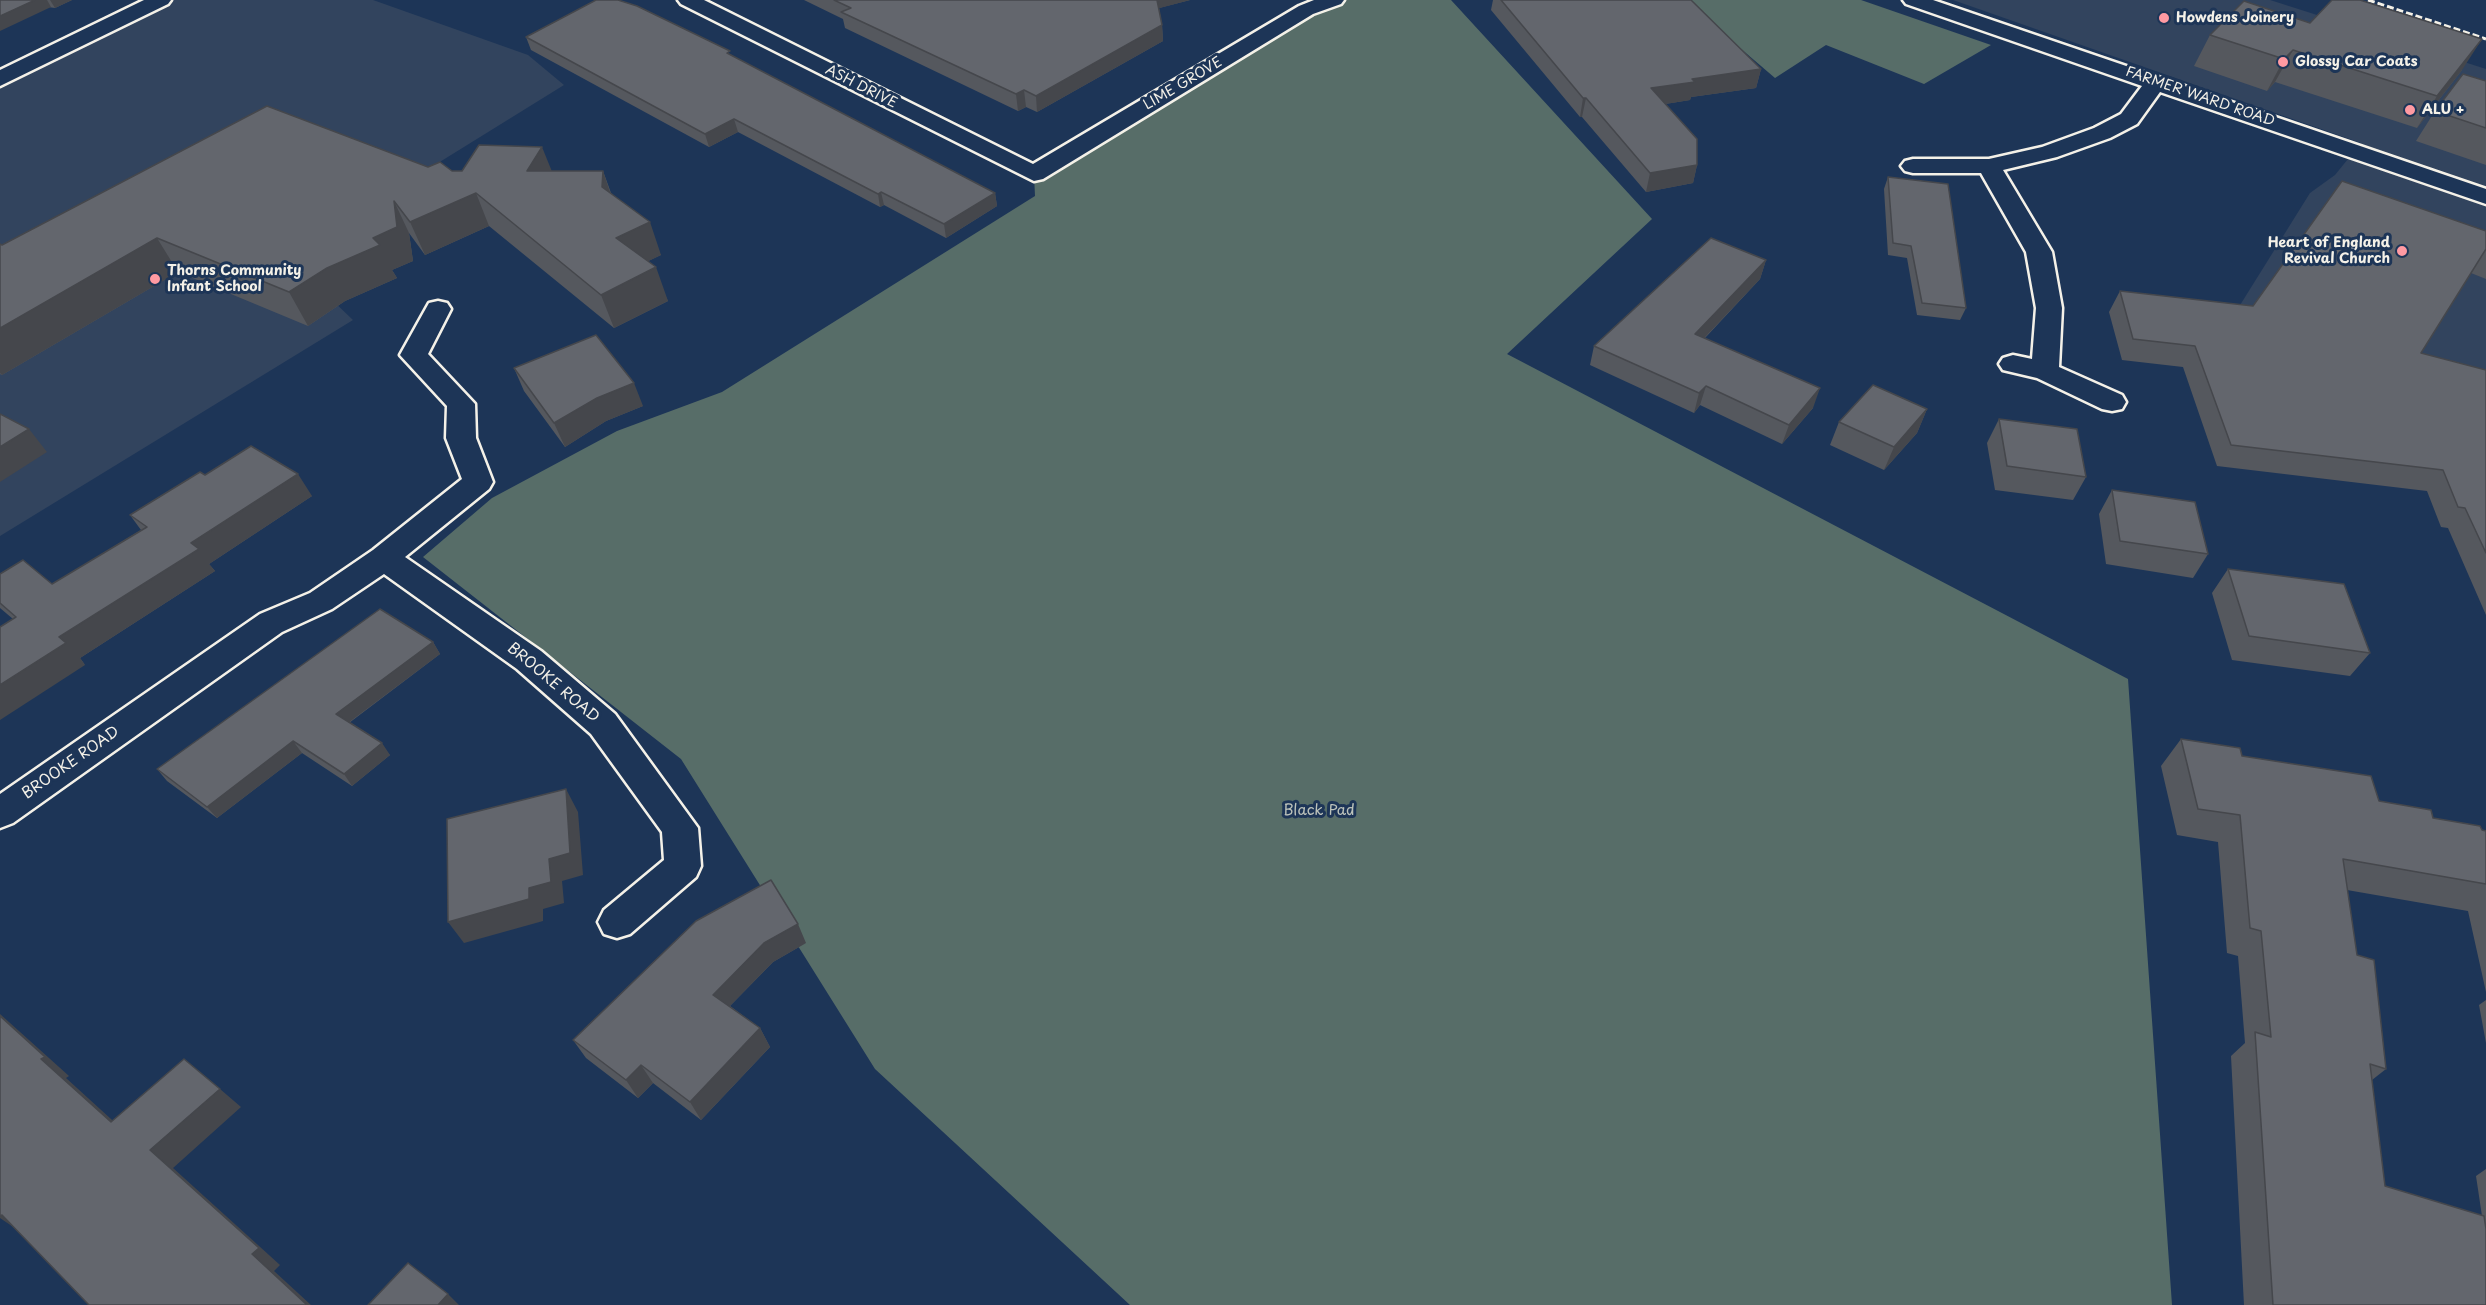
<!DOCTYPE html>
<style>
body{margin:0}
canvas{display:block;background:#1d3557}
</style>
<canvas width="2486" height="1305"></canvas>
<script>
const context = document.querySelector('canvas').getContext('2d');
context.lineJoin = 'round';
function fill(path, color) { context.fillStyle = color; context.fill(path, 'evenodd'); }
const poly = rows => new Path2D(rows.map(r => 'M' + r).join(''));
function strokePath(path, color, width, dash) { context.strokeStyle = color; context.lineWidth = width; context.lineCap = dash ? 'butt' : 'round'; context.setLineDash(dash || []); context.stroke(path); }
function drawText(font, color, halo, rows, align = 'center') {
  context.font = font + ' "Playpen Sans",sans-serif'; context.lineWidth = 6; context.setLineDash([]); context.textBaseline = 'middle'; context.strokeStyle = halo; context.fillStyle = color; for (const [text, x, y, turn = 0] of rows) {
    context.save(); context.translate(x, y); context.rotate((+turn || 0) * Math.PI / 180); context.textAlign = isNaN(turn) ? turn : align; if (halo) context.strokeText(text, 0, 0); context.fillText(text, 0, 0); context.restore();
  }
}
const built = poly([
 [161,0,373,0,528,55,564,85,430,168,267,238,353,320,0,536,0,79],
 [1953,0,2270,0,2486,69,2486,383,2222,334,2310,193,2335,175,2361,143]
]);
const green = poly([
 [1334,0,1451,0,1652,219,1507,354,2128,679,2172,1305,1130,1305,875,1069,681,759,423,557,492,498,617,431,722,392,1035,196,1034,174],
 [1684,0,1861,0,1991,45,1924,84,1826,45,1775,78]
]);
const minor = poly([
 [144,0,171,0,168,4,0,86,0,70,144,0],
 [678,0,704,0,1033,164,1299,6,1314,0,1344,0,1341,4,1313,14,1043,179,1034,181,681,4,678,0],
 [1903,0,1933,0,2486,189,2486,204,2160,92,2137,124,2110,138,2057,157,2003,170,2052,252,2062,308,2059,367,2122,395,2126,402,2122,409,2112,411,2102,409,2037,378,2003,370,1999,364,2003,358,2013,355,2032,359,2036,308,2026,252,1981,173,1913,173,1905,171,1901,166,1905,161,1913,159,1989,159,2042,147,2094,128,2121,114,2142,86,1906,4,1903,0],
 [438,301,447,303,451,309,428,354,475,404,476,438,493,482,489,489,405,557,541,651,615,714,698,828,701,866,696,877,630,934,617,938,604,934,598,922,604,910,664,860,662,832,591,734,517,669,384,574,332,609,282,632,13,823,0,828,0,794,260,614,310,593,373,550,462,479,446,438,447,406,400,355,429,303,438,301]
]);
const rail = poly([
 [2368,0,2486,39]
]);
const wall = poly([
 [0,0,72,0,55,8],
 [804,0,1190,0,1159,8,1162,25,1163,41,1037,112,1026,107,1018,111,845,28,843,19],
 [1493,0,1691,0,1761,69,1756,88,1691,97,1690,100,1665,104,1697,165,1693,183,1646,192,1582,117,1580,117,1491,10],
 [2310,23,2462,70,2417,128,2275,82,2267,91,2194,66,2210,35],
 [526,37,730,55,995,193,997,206,946,238,884,205,880,207,738,132,709,147,531,50],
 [2486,81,2486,165,2416,141,2435,111],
 [428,167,452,171,603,171,611,193,661,255,648,261,668,301,614,328,489,226,425,255,409,233,413,261,392,270,397,278,345,301,308,326,178,272,2,375,0,374,0,244,2,245],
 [1888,177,1966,308,1960,320,1917,315,1907,258,1888,255,1884,189],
 [2486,231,2486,279,2471,273,2421,353,2486,370,2486,615,2448,528,2441,527,2427,491,2217,466,2183,367,2122,360,2109,312,2120,291,2253,306],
 [1766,260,1760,279,1705,338,1813,408,1782,444,1700,405,1694,413,1590,365,1594,346],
 [514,368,643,406,606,421,565,447,524,391],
 [1927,409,1917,433,1884,470,1830,445,1839,422],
 [1999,419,2086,477,2073,500,1995,490,1987,443],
 [205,475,312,496,209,564,215,571,80,658,85,665,13,619,0,608,0,574,52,584,141,530,130,515],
 [2112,490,2208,554,2193,578,2106,564,2099,514],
 [2228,569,2370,653,2350,676,2232,660,2212,593],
 [433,642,440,654,349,723,390,755,352,786,302,753,217,818,167,781,157,769],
 [2181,739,2242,756,2379,801,2433,818,2486,831,2486,992,2468,911,2347,890,2357,955,2386,1069,2372,1080,2385,1186,2482,1216,2476,1176,2486,1169,2486,1305,2244,1305,2231,1056,2245,1043,2238,956,2227,953,2218,842,2177,835,2161,766],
 [806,943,773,962,730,1006,760,1028,770,1047,701,1120,653,1083,638,1098,586,1058,573,1040],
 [2486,1000,2486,1043,2479,1005]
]);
const shadedWall = poly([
 [35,0,47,0,51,7,0,31,0,16],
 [50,0,72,0,55,8],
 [1156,0,1190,0,1156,9],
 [1162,25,1163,41,1037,112,1036,96],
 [2482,39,2462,70,2417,128,2437,96],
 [2293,50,2275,82,2267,91,2284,59],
 [1761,69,1756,88,1691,97,1690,100,1647,107,1651,88,1692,79],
 [1024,90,1026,107,1018,111,1016,94],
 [1583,98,1586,98,1582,117,1580,117],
 [734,119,738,132,709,147,705,134],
 [542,147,555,179,527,171],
 [1697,165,1693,183,1646,192,1650,173],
 [603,171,614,204,602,187],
 [881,192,884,205,880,207,878,194],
 [476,193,489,226,425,255,410,222],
 [995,193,997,206,946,238,944,224],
 [394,201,409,233,413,261,392,270,397,278,345,301,308,326,289,292,373,238],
 [650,222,661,255,628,271,616,238],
 [157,238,178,272,2,375,0,373,0,328],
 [1766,260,1760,279,1690,353,1695,334],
 [656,267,668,301,614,328,601,295],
 [634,383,643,406,606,421,565,447,554,423,597,398],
 [1706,386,1700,405,1694,413,1699,393],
 [1820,388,1813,408,1782,444,1789,425],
 [1927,409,1917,433,1884,470,1894,447],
 [29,429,47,452,0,482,0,447],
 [298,474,312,496,209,564,215,571,80,658,85,665,0,720,0,685,59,637,191,543],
 [433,642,440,654,344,726,336,714],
 [293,741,302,753,217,818,207,807],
 [382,743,390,755,352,786,344,774],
 [566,789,578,812,583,875,562,881,564,903,543,909,543,921,464,943,448,922,529,888,549,859],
 [798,924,806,943,773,962,723,1013,713,995,764,943],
 [0,1014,69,1076,66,1078,134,1140,111,1122,41,1059,0,1016],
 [760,1028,770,1047,701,1120,690,1102],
 [641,1065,653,1083,638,1098,626,1080],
 [220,1089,241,1107,173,1168,280,1265,274,1271,311,1305,307,1305,252,1254,150,1150],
 [2,1215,25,1235,0,1218,0,1216],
 [448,1294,459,1305,438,1305]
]);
const building = poly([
 [0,0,35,0,0,16,0,0],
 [596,0,618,0,637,6,730,51,727,53,995,193,944,224,881,192,878,194,734,119,705,134,526,37,596,0],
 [834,0,1157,0,1162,25,1036,96,1024,90,1016,94,841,12,851,8,834,0],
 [1501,0,1691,0,1761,69,1692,79,1695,82,1651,88,1697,139,1697,165,1650,173,1586,98,1583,98,1501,0],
 [2332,0,2360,0,2482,39,2437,96,2293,50,2284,59,2210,35,2244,1,2310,23,2332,0],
 [2463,74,2486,81,2486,128,2435,111,2463,74],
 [267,106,428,167,440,162,452,171,462,171,479,145,542,147,527,171,603,171,602,187,650,222,616,238,656,267,601,295,476,193,410,222,394,201,397,227,373,238,380,245,327,268,289,292,157,238,0,328,0,244,2,245,267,106],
 [1888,177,1948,184,1966,308,1922,303,1911,246,1893,243,1888,177],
 [2342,181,2486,231,2486,249,2421,353,2486,370,2486,553,2465,508,2458,507,2443,470,2231,445,2195,346,2133,339,2120,291,2253,306,2342,181],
 [1711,238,1766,260,1695,334,1820,388,1789,425,1706,386,1699,393,1594,346,1711,238],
 [596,335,634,383,597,398,554,423,514,368,596,335],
 [1873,385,1927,409,1894,447,1839,422,1873,385],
 [0,414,29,429,0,447,0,414],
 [1999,419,2077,429,2086,477,2007,466,1999,419],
 [251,446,298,474,191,543,199,549,59,637,66,643,0,685,0,627,16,617,0,603,0,574,23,560,52,584,147,527,130,515,200,472,205,475,251,446],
 [2112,490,2195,502,2208,554,2120,541,2112,490],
 [2228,569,2344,584,2370,653,2249,636,2228,569],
 [380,609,433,642,336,714,382,743,344,774,293,741,207,807,157,769,380,609],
 [2181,739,2240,748,2242,756,2371,776,2379,801,2431,810,2433,818,2480,826,2482,830,2486,831,2486,884,2343,859,2357,955,2374,960,2386,1069,2370,1064,2385,1186,2484,1216,2486,1229,2486,1305,2273,1305,2255,1032,2271,1037,2261,931,2250,928,2240,815,2198,809,2181,739],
 [566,789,570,853,549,859,551,882,529,888,529,899,448,922,447,819,566,789],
 [771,880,798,924,764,943,713,995,760,1028,690,1102,641,1065,626,1080,573,1040,696,921,771,880],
 [0,1016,45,1057,41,1059,111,1122,184,1059,220,1089,150,1150,259,1248,252,1254,307,1305,89,1305,2,1215,0,1216,0,1016],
 [408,1263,448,1294,438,1305,368,1305,408,1263]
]);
const markers = [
 [2164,18,6,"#ff9aa2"],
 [2283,62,6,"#ff9aa2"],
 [2410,110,6,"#ff9aa2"],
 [2402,251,6,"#ff9aa2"],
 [155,279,6,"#ff9aa2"]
];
const farPoinames = [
 ["Howdens Joinery",2176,18],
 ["Glossy Car Coats",2295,62],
 ["ALU +",2422,110],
 ["Heart of England",2390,243,"right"],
 ["Revival Church",2390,259,"right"],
 ["Thorns Community",167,271],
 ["Infant School",167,287]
];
const farStreetnames = [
 ["LIME GROVE",1183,84,-31],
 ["ASH DRIVE",861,87,27],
 ["FARMER WARD ROAD",2200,97,19]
];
const streetNames = [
 ["BROOKE ROAD",553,683,40],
 ["BROOKE ROAD",71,763,-35]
];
const parkNames = [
 ["Black Pad",1319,811]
];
fill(built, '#32445e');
fill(green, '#576d68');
strokePath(minor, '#f4f1e8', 5);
fill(minor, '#1d3557');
strokePath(rail, '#f4f1e8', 3, [7, 3]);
fill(wall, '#55585e');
fill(shadedWall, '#45474c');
fill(building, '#63666d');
strokePath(building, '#45474c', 1.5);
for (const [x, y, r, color] of markers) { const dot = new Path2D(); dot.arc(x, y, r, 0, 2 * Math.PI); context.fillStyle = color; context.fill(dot); strokePath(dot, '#1d3557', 2); }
drawText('bold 14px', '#f4f1e8', '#1d3557', farPoinames, 'left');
drawText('14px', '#f4f1e8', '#1d3557', farStreetnames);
drawText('15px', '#f4f1e8', '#1d3557', streetNames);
drawText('15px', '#bdc3bb', '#1d3557', parkNames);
</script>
